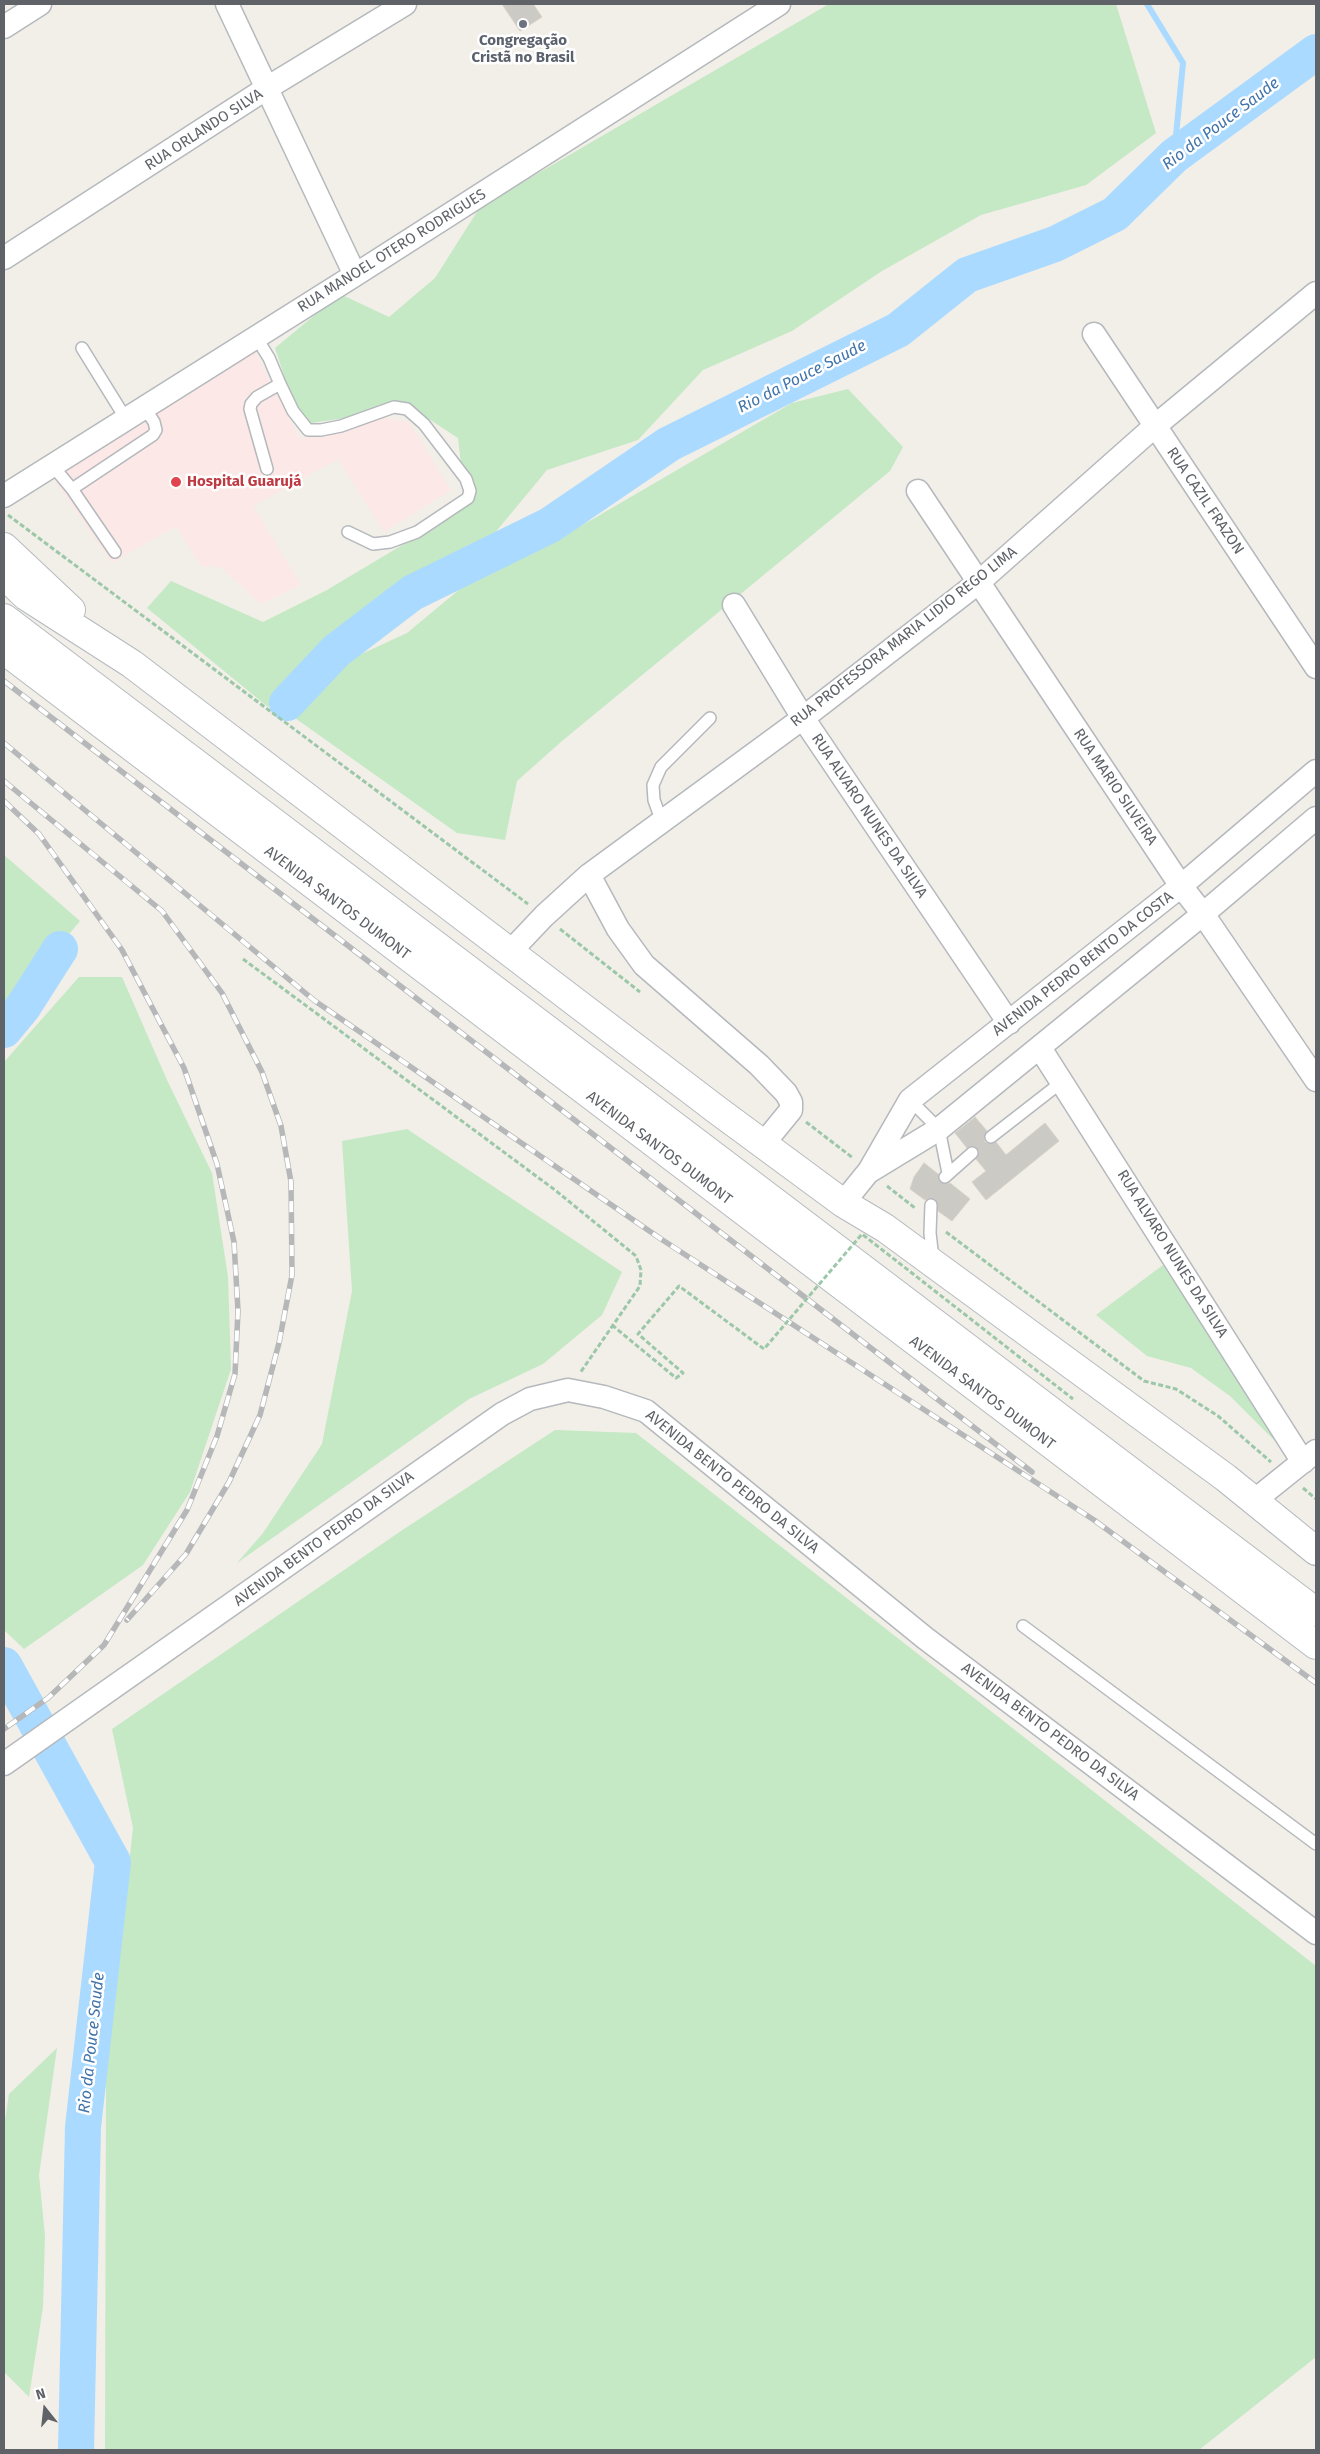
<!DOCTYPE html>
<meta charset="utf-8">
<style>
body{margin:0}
#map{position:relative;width:1320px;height:2454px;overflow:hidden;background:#f1efe8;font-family:"Fira Sans",sans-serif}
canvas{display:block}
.frame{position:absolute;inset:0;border:5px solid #5f6368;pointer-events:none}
.north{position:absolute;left:20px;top:2384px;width:50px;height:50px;-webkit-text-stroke:4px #fff;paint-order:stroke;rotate:344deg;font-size:14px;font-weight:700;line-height:20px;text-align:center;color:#5f6368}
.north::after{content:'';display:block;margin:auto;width:18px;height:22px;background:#5f6368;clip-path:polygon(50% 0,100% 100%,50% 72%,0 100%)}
</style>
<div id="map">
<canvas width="1320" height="2454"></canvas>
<div class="frame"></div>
<div class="north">N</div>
</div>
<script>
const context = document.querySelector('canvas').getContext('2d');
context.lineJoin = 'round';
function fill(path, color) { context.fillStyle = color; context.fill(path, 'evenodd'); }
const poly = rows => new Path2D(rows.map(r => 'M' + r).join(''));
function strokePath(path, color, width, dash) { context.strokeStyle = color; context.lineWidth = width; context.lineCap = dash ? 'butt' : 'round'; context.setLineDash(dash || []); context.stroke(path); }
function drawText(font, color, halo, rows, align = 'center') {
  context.font = font + ' "Fira Sans",sans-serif'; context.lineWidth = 5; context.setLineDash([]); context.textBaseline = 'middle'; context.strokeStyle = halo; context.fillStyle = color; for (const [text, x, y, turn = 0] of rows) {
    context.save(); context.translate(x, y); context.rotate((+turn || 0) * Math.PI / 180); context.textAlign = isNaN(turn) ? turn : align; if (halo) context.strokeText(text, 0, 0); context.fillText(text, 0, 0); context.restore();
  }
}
const medical = poly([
 [253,347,300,439,346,431,379,416,409,422,451,490,384,532,338,459,253,506,301,585,260,604,221,567,201,566,176,526,112,563,51,475]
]);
const green = poly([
 [829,4,1116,4,1156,133,1086,185,981,215,882,271,792,331,703,370,638,440,547,470,470,563,347,630,268,707,147,608,171,581,263,622,327,590,466,507,458,438,412,408,305,424,290,394,275,348,340,294,389,317,435,278,480,207],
 [848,389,903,447,890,471,562,741,517,781,505,840,457,833,295,718,344,662,407,633,460,589,593,519,792,403],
 [4,855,80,921,4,1012],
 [79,977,122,977,167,1080,212,1173,228,1277,231,1369,190,1492,143,1565,24,1649,4,1630,4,1062],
 [407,1129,622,1272,602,1315,543,1364,469,1399,237,1563,263,1533,322,1444,352,1291,342,1141],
 [1163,1265,1282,1439,1277,1443,1230,1396,1191,1368,1147,1356,1096,1315],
 [555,1430,636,1433,1316,1966,1316,2357,1199,2450,105,2450,106,2071,133,1828,112,1729,401,1531],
 [57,2048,39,2175,45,2236,43,2307,29,2397,4,2372,4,2127,9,2094]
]);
const stream = poly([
 [1147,4,1183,63,1174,156]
]);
const river = poly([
 [287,703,336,651,412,593,550,525,669,444,898,330,967,275,1055,244,1115,214,1174,156,1316,52],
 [4,1030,23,1007,60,949],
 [4,1665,113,1862,83,2127,76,2450]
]);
const building = poly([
 [502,4,533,4,542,17,520,31,502,4],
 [975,1117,987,1131,984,1138,985,1142,992,1144,996,1142,1006,1155,1045,1123,1059,1141,986,1200,972,1182,986,1171,976,1159,979,1151,974,1146,967,1148,955,1133,975,1117],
 [924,1163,938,1174,940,1182,946,1184,950,1183,970,1199,952,1221,938,1211,935,1199,931,1198,925,1200,910,1189,914,1177,924,1163]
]);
const path = poly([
 [8,515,528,904],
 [560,929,640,992],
 [243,959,555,1190,636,1256,641,1270,640,1286,580,1373],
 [806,1122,853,1158],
 [887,1186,915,1208],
 [946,1232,1144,1381,1176,1389,1218,1416,1271,1462],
 [1303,1488,1316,1499]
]);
const lane = poly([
 [256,337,269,358,280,384,257,397,251,404,250,409,267,469],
 [82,348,126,419],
 [280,384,293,411,308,430,321,430,341,426,394,407,407,409,424,424,466,479,470,491,468,498,417,532,390,542,373,544,348,532],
 [52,465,72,489,153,435,156,430,154,422,144,407],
 [72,489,115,552],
 [662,822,654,800,653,785,661,767,710,718],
 [910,1100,939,1129,948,1173],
 [991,1137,1063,1081],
 [945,1177,972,1153],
 [931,1205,930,1233,933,1259],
 [1023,1626,1316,1844]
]);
const street = poly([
 [227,4,355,275],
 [4,27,40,4],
 [4,258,267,88,405,4],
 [1094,334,1316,667],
 [918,491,1181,886,1203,914,1316,1080],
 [4,496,355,275,779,4],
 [734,605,803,718,1009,1023],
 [589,875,618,929,644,965,759,1065,786,1093,791,1102,791,1110,764,1143],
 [509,953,544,916,589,875,803,718,979,582,1155,426,1316,293],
 [1040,1048,1303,1462],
 [870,1171,939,1129,1203,914,1316,818],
 [843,1203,869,1171,910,1100,1181,886,1316,771],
 [1255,1500,1316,1451],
 [4,1764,502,1414,530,1399,568,1390,604,1397,646,1411,925,1638,1316,1933]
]);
const secondary = poly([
 [4,547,71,610],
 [4,575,26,596,132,664,717,1110,843,1203,885,1228,1226,1478,1316,1551],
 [4,618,1316,1612],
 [4,650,1316,1645]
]);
const rail = poly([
 [4,681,1032,1472],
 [4,743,315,1001,661,1239,1094,1520,1316,1683],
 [4,781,162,911,222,993,262,1072,281,1126,291,1182,292,1275,279,1343,260,1415,229,1482,186,1554,127,1620],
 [4,801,39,834,122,950,184,1068,217,1164,234,1242,238,1311,235,1374,217,1436,187,1510,104,1645,48,1698,4,1729]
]);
const pathBridge = poly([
 [612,1325,676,1378,683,1373,638,1334,679,1286,764,1349,862,1234,1073,1399]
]);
const markers = [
 [523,24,5,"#6b7280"],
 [176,482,6,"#e0444e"]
];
const worshipNames = [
 ["Congregação",523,41],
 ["Cristã no Brasil",523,58]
];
const streetNames = [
 ["RUA ORLANDO SILVA",204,130,-33],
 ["RUA MANOEL OTERO RODRIGUES",392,251,-32],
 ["RUA CAZIL FRAZON",1205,501,56],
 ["RUA PROFESSORA MARIA LIDIO REGO LIMA",904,637,-38],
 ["RUA MARIO SILVEIRA",1115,787,56],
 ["RUA ALVARO NUNES DA SILVA",869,816,56],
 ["AVENIDA SANTOS DUMONT",337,903,37],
 ["AVENIDA PEDRO BENTO DA COSTA",1083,964,-38],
 ["AVENIDA SANTOS DUMONT",659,1148,37],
 ["RUA ALVARO NUNES DA SILVA",1172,1254,58],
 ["AVENIDA SANTOS DUMONT",982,1393,37],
 ["AVENIDA BENTO PEDRO DA SILVA",732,1482,39],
 ["AVENIDA BENTO PEDRO DA SILVA",324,1539,-36],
 ["AVENIDA BENTO PEDRO DA SILVA",1050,1732,37]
];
const healthNames = [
 ["Hospital Guarujá",187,482]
];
const waterNames = [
 ["Rio da Pouce Saude",1221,124,-37],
 ["Rio da Pouce Saude",802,377,-27],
 ["Rio da Pouce Saude",92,2043,-84]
];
fill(medical, '#fce8e6');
fill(green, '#c5e8c5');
strokePath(stream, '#aadaff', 6);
strokePath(river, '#aadaff', 36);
fill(building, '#cccac5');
strokePath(building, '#d6d1c6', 1);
strokePath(lane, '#b5b8bc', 14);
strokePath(street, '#b5b8bc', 25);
strokePath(secondary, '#b6babf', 30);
strokePath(path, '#9cc7a9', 3, [5, 2.5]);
strokePath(lane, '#fff', 11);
strokePath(street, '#fff', 22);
strokePath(secondary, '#fff', 28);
strokePath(rail, '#b6b7b8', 5.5);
strokePath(rail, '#fff', 4, [11]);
strokePath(pathBridge, '#9cc7a9', 3, [5, 2.5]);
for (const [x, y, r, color] of markers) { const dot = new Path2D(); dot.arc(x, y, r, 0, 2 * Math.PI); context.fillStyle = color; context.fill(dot); strokePath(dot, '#fff', 2); }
drawText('bold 15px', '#5b616d', '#fff', worshipNames);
drawText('15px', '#5f6368', '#fff', streetNames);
drawText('bold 15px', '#be3a42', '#fff', healthNames, 'left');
drawText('italic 16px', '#4174aa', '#fff', waterNames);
</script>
